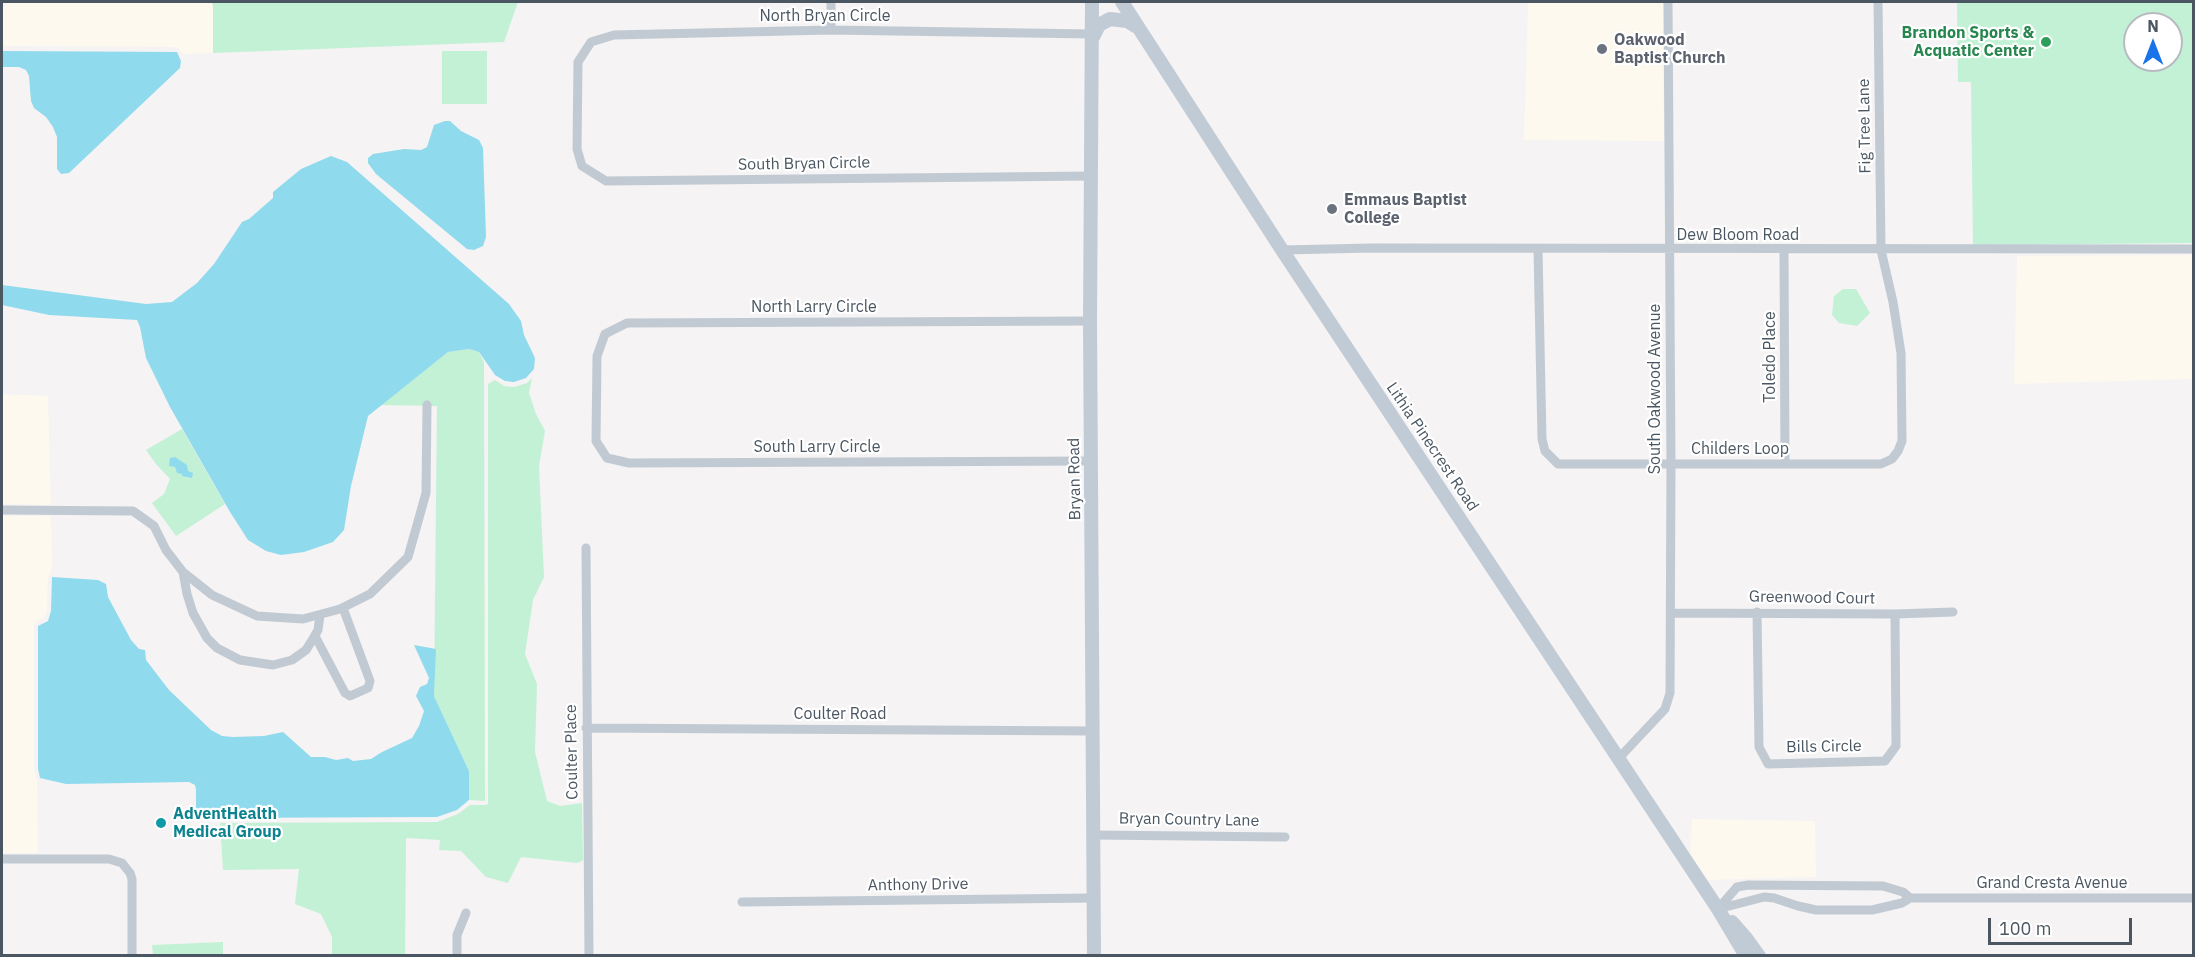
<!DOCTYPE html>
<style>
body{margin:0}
#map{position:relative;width:2195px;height:957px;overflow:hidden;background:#f5f3f3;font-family:"IBM Plex Sans",sans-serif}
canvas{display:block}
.frame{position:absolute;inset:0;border:3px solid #4a5661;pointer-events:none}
.north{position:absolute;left:2123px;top:12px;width:60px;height:60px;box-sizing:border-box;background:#fff;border:2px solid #b7bbc0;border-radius:50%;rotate:0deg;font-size:16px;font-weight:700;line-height:24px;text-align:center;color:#4a5661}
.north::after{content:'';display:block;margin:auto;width:21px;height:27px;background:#1a73e8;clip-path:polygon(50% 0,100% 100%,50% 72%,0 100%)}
.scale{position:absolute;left:1988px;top:918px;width:144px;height:27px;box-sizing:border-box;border:3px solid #4a5661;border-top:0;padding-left:8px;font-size:18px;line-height:21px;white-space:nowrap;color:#4a5661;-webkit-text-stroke:4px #fff;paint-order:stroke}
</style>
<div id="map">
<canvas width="2195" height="957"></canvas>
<div class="frame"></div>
<div class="north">N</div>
<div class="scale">100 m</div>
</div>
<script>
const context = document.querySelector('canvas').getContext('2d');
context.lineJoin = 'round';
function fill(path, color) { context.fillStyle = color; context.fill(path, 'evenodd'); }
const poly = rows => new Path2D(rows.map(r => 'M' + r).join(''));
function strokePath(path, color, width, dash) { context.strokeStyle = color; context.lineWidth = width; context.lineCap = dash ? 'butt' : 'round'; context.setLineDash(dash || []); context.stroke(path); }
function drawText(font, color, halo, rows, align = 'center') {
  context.font = font + ' "IBM Plex Sans",sans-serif'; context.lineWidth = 4.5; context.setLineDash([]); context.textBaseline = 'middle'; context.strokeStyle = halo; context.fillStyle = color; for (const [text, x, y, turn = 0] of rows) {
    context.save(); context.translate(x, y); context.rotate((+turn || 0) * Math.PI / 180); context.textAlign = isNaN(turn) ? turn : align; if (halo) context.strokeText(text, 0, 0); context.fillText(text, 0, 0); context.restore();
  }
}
const commercial = poly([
 [2,2,211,2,213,4,213,53,183,54,177,47,2,46],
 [1528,2,1663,2,1664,141,1524,140],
 [2193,255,2193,379,2014,384,2017,256],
 [2,394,48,396,51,505,2,504],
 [2,516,51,516,52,563,51,573,48,577,47,610,45,617,35,622,34,626,34,769,37,782,38,853,2,853],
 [1692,819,1815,821,1816,877,1705,880,1690,857]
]);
const green = poly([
 [211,2,518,2,504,42,213,53,213,5],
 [1957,2,2193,2,2193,243,1973,245,1971,82,1958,82],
 [2135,24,2171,24,2171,60,2135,60],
 [442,51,487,51,487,104,442,104],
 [1843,289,1856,289,1870,313,1857,326,1839,323,1832,315,1834,296],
 [469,349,479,352,484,362,485,801,469,800,469,771,434,696,437,406,380,405,448,352],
 [532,378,529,393,536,414,545,431,539,466,544,577,533,600,525,654,537,684,535,752,547,801,560,806,582,803,583,860,578,863,521,857,508,883,486,877,461,851,439,850,440,840,406,838,405,955,332,955,332,937,321,914,295,904,299,869,223,870,220,823,437,822,458,814,470,805,486,805,488,804,488,384,495,380,504,386,514,387,527,383],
 [182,429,225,504,176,536,152,503,164,494,170,479,156,464,146,450],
 [223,942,223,955,153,955,152,945]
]);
const water = poly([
 [2,51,177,52,181,61,180,68,69,173,61,174,57,169,57,137,53,127,46,117,34,108,31,101,29,76,26,70,19,67,2,67],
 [445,121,450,121,461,131,479,140,483,148,486,237,483,246,474,250,467,249,376,174,368,163,368,158,373,154,404,149,421,150,427,147,434,125],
 [331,156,347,162,509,304,521,321,524,335,535,358,534,369,526,378,514,382,505,381,495,375,479,352,469,349,448,352,368,416,351,486,344,530,333,542,304,552,281,555,266,551,248,540,230,512,170,407,146,358,140,327,137,320,49,315,2,305,2,285,146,304,172,302,197,283,214,264,242,222,249,219,273,198,273,192,301,169],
 [175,457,187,465,188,471,193,473,192,478,182,476,182,474,177,473,175,467,169,466,170,458],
 [52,577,98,580,106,584,108,597,131,640,139,649,145,650,146,660,169,690,211,730,222,736,233,737,264,736,283,732,311,757,325,757,336,760,348,758,353,761,371,759,382,752,412,738,419,726,424,711,416,696,420,687,427,684,429,678,414,645,436,649,434,696,469,771,469,800,457,810,437,817,206,818,200,816,196,809,196,790,195,785,189,782,66,784,40,778,38,769,38,626,48,621,51,611]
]);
const street = poly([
 [831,30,831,2],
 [1092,34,831,30,614,35,591,42,578,62,577,149,582,166,606,181,1092,176],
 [1282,250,1372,248,2194,249],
 [1538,250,1542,439,1545,451,1558,464,1881,464,1892,459,1898,451,1902,441,1901,353,1893,302,1881,250,1878,2],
 [1784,250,1785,464],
 [1090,321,627,323,605,334,597,356,596,441,607,458,629,463,1091,461],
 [2,510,133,511,154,526,166,550,183,572,212,595,257,616,303,619,340,609,370,594,408,557,426,493,427,405],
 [586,548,589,956],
 [183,572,187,594,193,613,207,638,217,648,240,660,273,665,292,660,306,650,311,642,318,630,320,615],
 [1757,612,1759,747,1768,764,1885,761,1896,746,1895,614],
 [1671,613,1895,614,1953,612],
 [315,636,345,693,350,696,368,688,370,681,343,608],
 [586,728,1093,731],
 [1619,758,1665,709,1670,693,1671,464,1668,2],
 [1093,835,1285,837],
 [2,859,109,859,122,863,130,873,132,879,132,956],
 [742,902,1093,898],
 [1718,909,1764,897,1774,898,1798,906,1816,910,1872,910,1902,903,1910,898,2194,898],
 [1718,909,1737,887,1748,885,1883,886,1903,892,1910,898],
 [457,956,457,935,466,913]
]);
const secondary = poly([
 [1092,2,1090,321,1094,956],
 [1122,2,1282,250,1718,909,1746,956],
 [1093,37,1099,25,1110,19,1127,21,1137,27],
 [1732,922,1746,938,1759,956]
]);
const markers = [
 [2046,42,6,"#2e9e5b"],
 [1602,49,6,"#6b7280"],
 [1332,209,6,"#6b7280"],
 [161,823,6,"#0f9aa8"]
];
const streetNames = [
 ["North Bryan Circle",825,16],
 ["Fig Tree Lane",1865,126,-91],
 ["South Bryan Circle",804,164,-1],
 ["Dew Bloom Road",1738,235],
 ["North Larry Circle",814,307],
 ["Toledo Place",1770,357,-90],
 ["South Oakwood Avenue",1655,389,-90],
 ["South Larry Circle",817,447],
 ["Lithia Pinecrest Road",1432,447,56],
 ["Childers Loop",1740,449],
 ["Bryan Road",1075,479,-91],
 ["Greenwood Court",1812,598,1],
 ["Coulter Road",840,714],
 ["Bills Circle",1824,747,-1],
 ["Coulter Place",572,752,-91],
 ["Bryan Country Lane",1189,820,1],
 ["Grand Cresta Avenue",2052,883],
 ["Anthony Drive",918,885,-1]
];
const leisureNames = [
 ["Brandon Sports &",2034,33],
 ["Acquatic Center",2034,51]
];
const worshipNames = [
 ["Oakwood",1614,40],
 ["Baptist Church",1614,58],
 ["Emmaus Baptist",1344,200],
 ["College",1344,218]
];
const cultureNames = [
 ["AdventHealth",173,814],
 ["Medical Group",173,832]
];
fill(commercial, '#fdf9ef');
fill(green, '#c3f1d5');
fill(water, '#90daee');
strokePath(street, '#c1cad2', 9);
strokePath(secondary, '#c1cbd6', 14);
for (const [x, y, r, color] of markers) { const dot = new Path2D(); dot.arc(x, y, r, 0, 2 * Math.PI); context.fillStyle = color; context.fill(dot); strokePath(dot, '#fff', 2); }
drawText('16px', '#4a5661', '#fff', streetNames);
drawText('bold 16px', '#27864d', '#fff', leisureNames, 'right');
drawText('bold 16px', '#5b616d', '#fff', worshipNames, 'left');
drawText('bold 16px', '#0d838f', '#fff', cultureNames, 'left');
</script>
